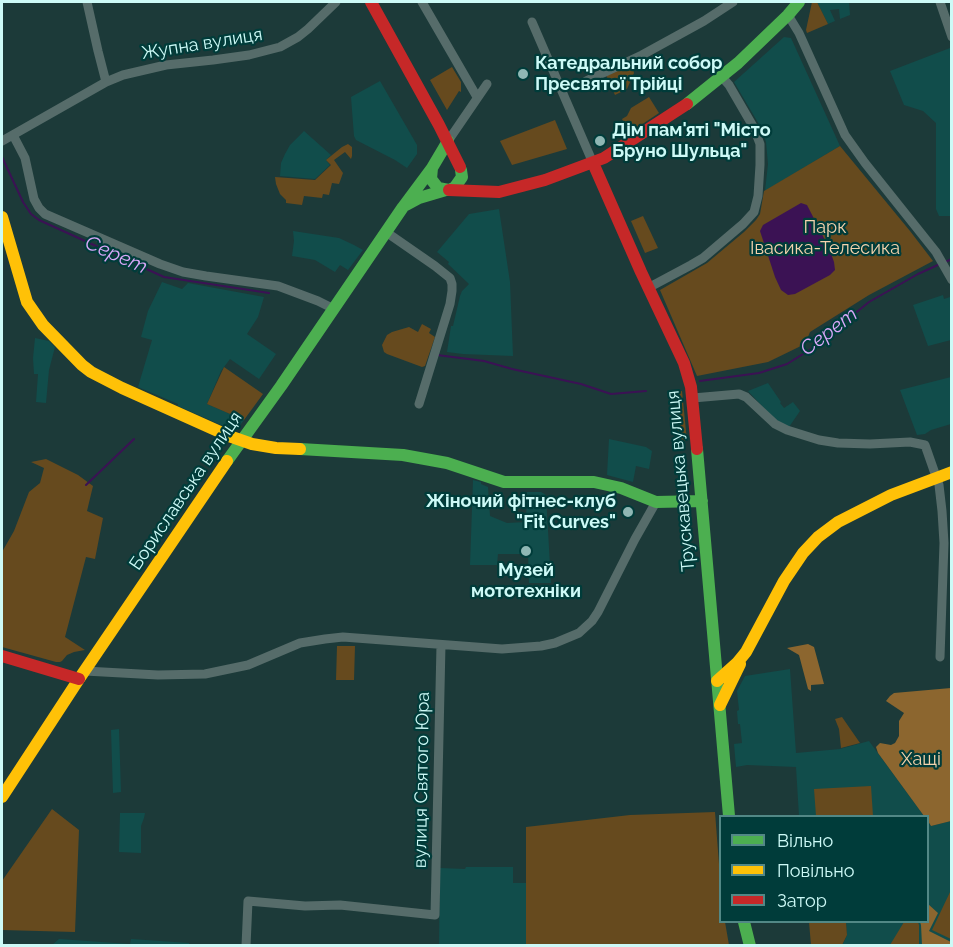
<!DOCTYPE html>
<meta charset="utf-8">
<style>
body{margin:0}
#map{position:relative;width:953px;height:947px;overflow:hidden;background:#1c3a39;font-family:Raleway,sans-serif}
canvas{display:block}
.frame{position:absolute;inset:0;border:3px solid #cdfaf7;pointer-events:none}
.legend{position:absolute;left:719px;top:815px;width:210px;height:108px;box-sizing:border-box;background:#003c3a;border:2px solid #528886;margin:0;padding:8px 10px;list-style:none;font-size:18px;color:#cdfaf7}
.legend li{display:flex;align-items:center;gap:12px;height:30px}
.legend b{width:30px;border:2px solid #528886}
</style>
<div id="map">
<canvas width="953" height="947"></canvas>
<div class="frame"></div>
<ul class="legend">
<li><b style="height:8px;background:#4caf50"></b>Вільно</li>
<li><b style="height:8px;background:#ffc107"></b>Повільно</li>
<li><b style="height:8px;background:#c62828"></b>Затор</li>
</ul>
</div>
<script>
const context = document.querySelector('canvas').getContext('2d');
context.lineJoin = 'round';
function fill(path, color) { context.fillStyle = color; context.fill(path, 'evenodd'); }
const poly = rows => new Path2D(rows.map(r => 'M' + r).join(''));
function strokePath(path, color, width, dash) { context.strokeStyle = color; context.lineWidth = width; context.lineCap = dash ? 'butt' : 'round'; context.setLineDash(dash || []); context.stroke(path); }
function drawText(font, color, halo, rows, align = 'center') {
  context.font = font + ' Raleway,sans-serif'; context.lineWidth = 4.5; context.setLineDash([]); context.textBaseline = 'middle'; context.strokeStyle = halo; context.fillStyle = color; for (const [text, x, y, turn = 0] of rows) {
    context.save(); context.translate(x, y); context.rotate((+turn || 0) * Math.PI / 180); context.textAlign = isNaN(turn) ? turn : align; if (halo) context.strokeText(text, 0, 0); context.fillText(text, 0, 0); context.restore();
  }
}
const built = poly([
 [817,2,849,2,850,15,840,19,839,9,830,10,835,21,828,24],
 [784,37,791,38,840,146,765,191,768,164,766,142,760,126,734,82],
 [950,48,951,50,951,216,939,216,936,209,936,123,923,111,904,105,890,71],
 [380,81,417,145,417,154,407,168,395,160,356,140,354,136,351,97],
 [304,131,331,155,326,160,330,165,315,179,280,176,281,163,285,154,290,145],
 [499,209,510,282,513,356,463,354,447,352,451,326,453,326,460,296,462,291,469,284,448,264,449,262,437,252,469,214],
 [293,231,339,238,354,245,363,250,348,270,340,265,335,272,315,260,292,256,294,241],
 [162,282,182,289,188,283,264,297,258,317,247,334,276,354,259,379,230,359,221,371,207,404,244,420,237,429,228,428,221,425,178,406,178,404,138,387,152,340,141,337,148,311],
 [943,295,944,299,950,297,951,302,951,340,928,346,913,305],
 [35,338,49,341,55,347,49,370,46,403,36,402,38,374,34,374,33,358],
 [951,377,951,424,931,430,925,434,917,435,900,390],
 [768,383,781,402,780,403,784,408,793,402,800,411,789,427,777,422,748,391],
 [609,439,646,447,652,451,649,469,636,466,633,482,607,475],
 [473,480,481,482,481,484,488,487,490,516,507,523,526,522,527,492,541,492,546,495,551,583,529,583,528,554,498,554,497,565,470,565],
 [790,669,796,753,840,749,869,741,924,816,799,816,796,767,747,765,736,767,734,744,742,743,740,724,738,724,737,711,739,710,737,691,745,676],
 [119,729,121,792,113,793,111,730],
 [120,813,145,813,144,818,141,826,141,853,119,852],
 [928,821,931,826,951,821,951,945,842,946,847,935,846,922,928,922],
 [466,867,513,867,513,883,526,883,526,945,439,946,440,868,465,869],
 [59,939,130,944,131,939,189,943,189,946,52,945]
]);
const green = poly([
 [812,2,817,2,828,24,807,33,806,30],
 [632,63,634,73,627,89,615,95,606,75],
 [452,67,461,82,461,92,459,91,447,110,430,80],
 [649,97,659,113,629,133,622,119,627,116,631,108],
 [555,120,567,149,512,165,500,141],
 [348,144,352,147,352,156,351,159,345,152,334,160,343,173,339,184,332,183,329,195,323,194,322,198,304,196,302,205,286,203,286,200,280,194,276,184,275,177,315,180,331,165,326,160,342,147],
 [840,146,910,231,933,261,869,295,810,332,805,344,768,362,697,376,660,290,707,263,744,232,756,220,760,214,764,191],
 [643,216,658,248,645,253,631,221],
 [422,324,431,329,429,333,435,337,425,366,422,367,387,354,384,352,382,345,387,335,392,332,409,327,418,332],
 [224,367,263,394,244,420,207,404],
 [682,391,687,441,678,441,675,392],
 [46,459,78,475,93,486,87,511,103,518,95,559,86,557,65,637,85,650,74,652,67,655,62,661,60,662,56,662,2,647,2,552,14,531,29,492,40,483,44,468,31,462],
 [337,646,355,646,354,680,336,680],
 [842,717,860,743,841,748,839,729,835,719],
 [871,786,873,816,816,816,814,789],
 [52,809,79,830,75,932,2,930,2,881],
 [715,812,720,877,720,922,725,922,729,945,526,945,526,827,630,815],
 [951,890,952,938,951,939,932,930],
 [809,922,846,922,847,935,842,945,811,945],
 [904,922,918,922,919,925,919,945,890,945]
]);
const forest = poly([
 [808,644,814,647,824,684,811,685,811,691,808,689,799,655,787,648],
 [951,688,951,821,931,826,928,821,928,816,924,816,878,753,876,747,880,743,891,745,895,743,899,736,899,721,904,713,886,701,890,696,894,693],
 [928,904,938,913,929,931,951,942,951,945,922,945,921,925,920,922,928,922]
]);
const water = poly([
 [801,203,807,205,829,248,834,262,835,270,830,275,795,294,788,295,781,290,775,277,760,231,763,225]
]);
const stream = poly([
 [2,157,23,202,31,214,39,220,164,277,269,293],
 [945,262,952,259],
 [437,355,484,361,512,369,581,384,611,394,646,391],
 [700,381,759,373,787,364,811,349,869,302,918,274,940,264],
 [86,485,134,439]
]);
const street = poly([
 [87,2,98,51,106,82],
 [422,2,477,97],
 [940,2,952,37],
 [788,15,799,33,845,135,865,163,936,252,952,280],
 [532,22,593,163],
 [586,81,642,55,704,21,733,2],
 [13,135,25,158,34,199,39,208,45,214,160,264,183,272,206,276,278,286,318,301,334,309],
 [2,141,106,82,123,75,166,65,213,60,249,55,280,47,298,37,308,29,336,2],
 [448,141,487,84],
 [386,232,435,266,450,278,452,284,452,291,450,304,419,404],
 [648,288,691,265,703,258,743,224,754,212,758,196,760,165,760,144,754,128,729,85,722,77],
 [693,398,739,394,746,397,775,424,787,430,819,440,838,443,870,444,910,442,925,445,939,485,942,511,944,543,940,657],
 [85,671,158,675,205,674,248,665,300,643,325,639,343,637,502,649,541,646,555,643,579,633,592,621,598,612,635,539,656,502],
 [246,946,248,901,305,906,340,905,435,915,441,645]
]);
const fast = poly([
 [687,104,738,63,788,15,799,2],
 [448,141,432,168,431,179,438,188,449,190,455,187,462,177,461,170],
 [406,205,419,198,446,190],
 [300,449,403,455,447,463,504,482,594,482,621,488,656,502,702,501],
 [697,449,729,816],
 [227,461,281,386,403,207,432,168],
 [744,922,750,946]
]);
const slow = poly([
 [2,217,27,302,43,325,82,365,91,372,122,388,229,436,252,444,276,448,300,449],
 [717,681,737,663,746,652,784,581,803,553,818,537,838,522,891,495,952,472],
 [720,705,740,664],
 [2,797,79,679,227,461]
]);
const jam = poly([
 [371,2,439,125,460,167],
 [593,163,641,272,684,363,691,387,697,449],
 [449,190,499,192,545,180,604,158,687,104],
 [2,656,79,679]
]);
const markers = [
 [523,74,6,"#8fb7b4"],
 [600,141,6,"#8fb7b4"],
 [628,512,6,"#8fb7b4"],
 [526,551,6,"#8fb7b4"]
];
const streetNames = [
 ["Жупна вулиця",202,44,-9],
 ["Трускавецька вулиця",681,481,-95],
 ["Бориславська вулиця",186,491,-56],
 ["вулиця Святого Юра",422,780,-89]
];
const poiNames = [
 ["Катедральний собор",535,64],
 ["Пресвятої Трійці",535,85],
 ["Дім пам'яті \"Місто",612,131],
 ["Бруно Шульца\"",612,152],
 ["Жіночий фітнес-клуб",616,502,"right"],
 ["\"Fit Curves\"",616,523,"right"],
 ["Музей",526,571,"center"],
 ["мототехніки",526,592,"center"]
];
const parkNames = [
 ["Парк",825,228],
 ["Івасика-Телесика",825,249],
 ["Хащі",921,760]
];
const waterNames = [
 ["Серет",116,255,24],
 ["Серет",829,332,-37]
];
fill(built, '#114d4b');
fill(green, '#664a1e');
fill(forest, '#8c662f');
fill(water, '#3b1254');
strokePath(stream, '#3b1254', 2);
strokePath(street, '#566c6a', 9);
strokePath(fast, '#4caf50', 12);
strokePath(slow, '#ffc107', 12);
strokePath(jam, '#c62828', 12);
for (const [x, y, r, color] of markers) { const dot = new Path2D(); dot.arc(x, y, r, 0, 2 * Math.PI); context.fillStyle = color; context.fill(dot); strokePath(dot, '#003c3a', 2); }
drawText('18px', '#cdfaf7', '#003c3a', streetNames);
drawText('bold 18px', '#cdfaf7', '#003c3a', poiNames, 'left');
drawText('18px', '#f4d3ad', '#003c3a', parkNames);
drawText('italic 20px', '#d9a8fa', '#003c3a', waterNames);
</script>
